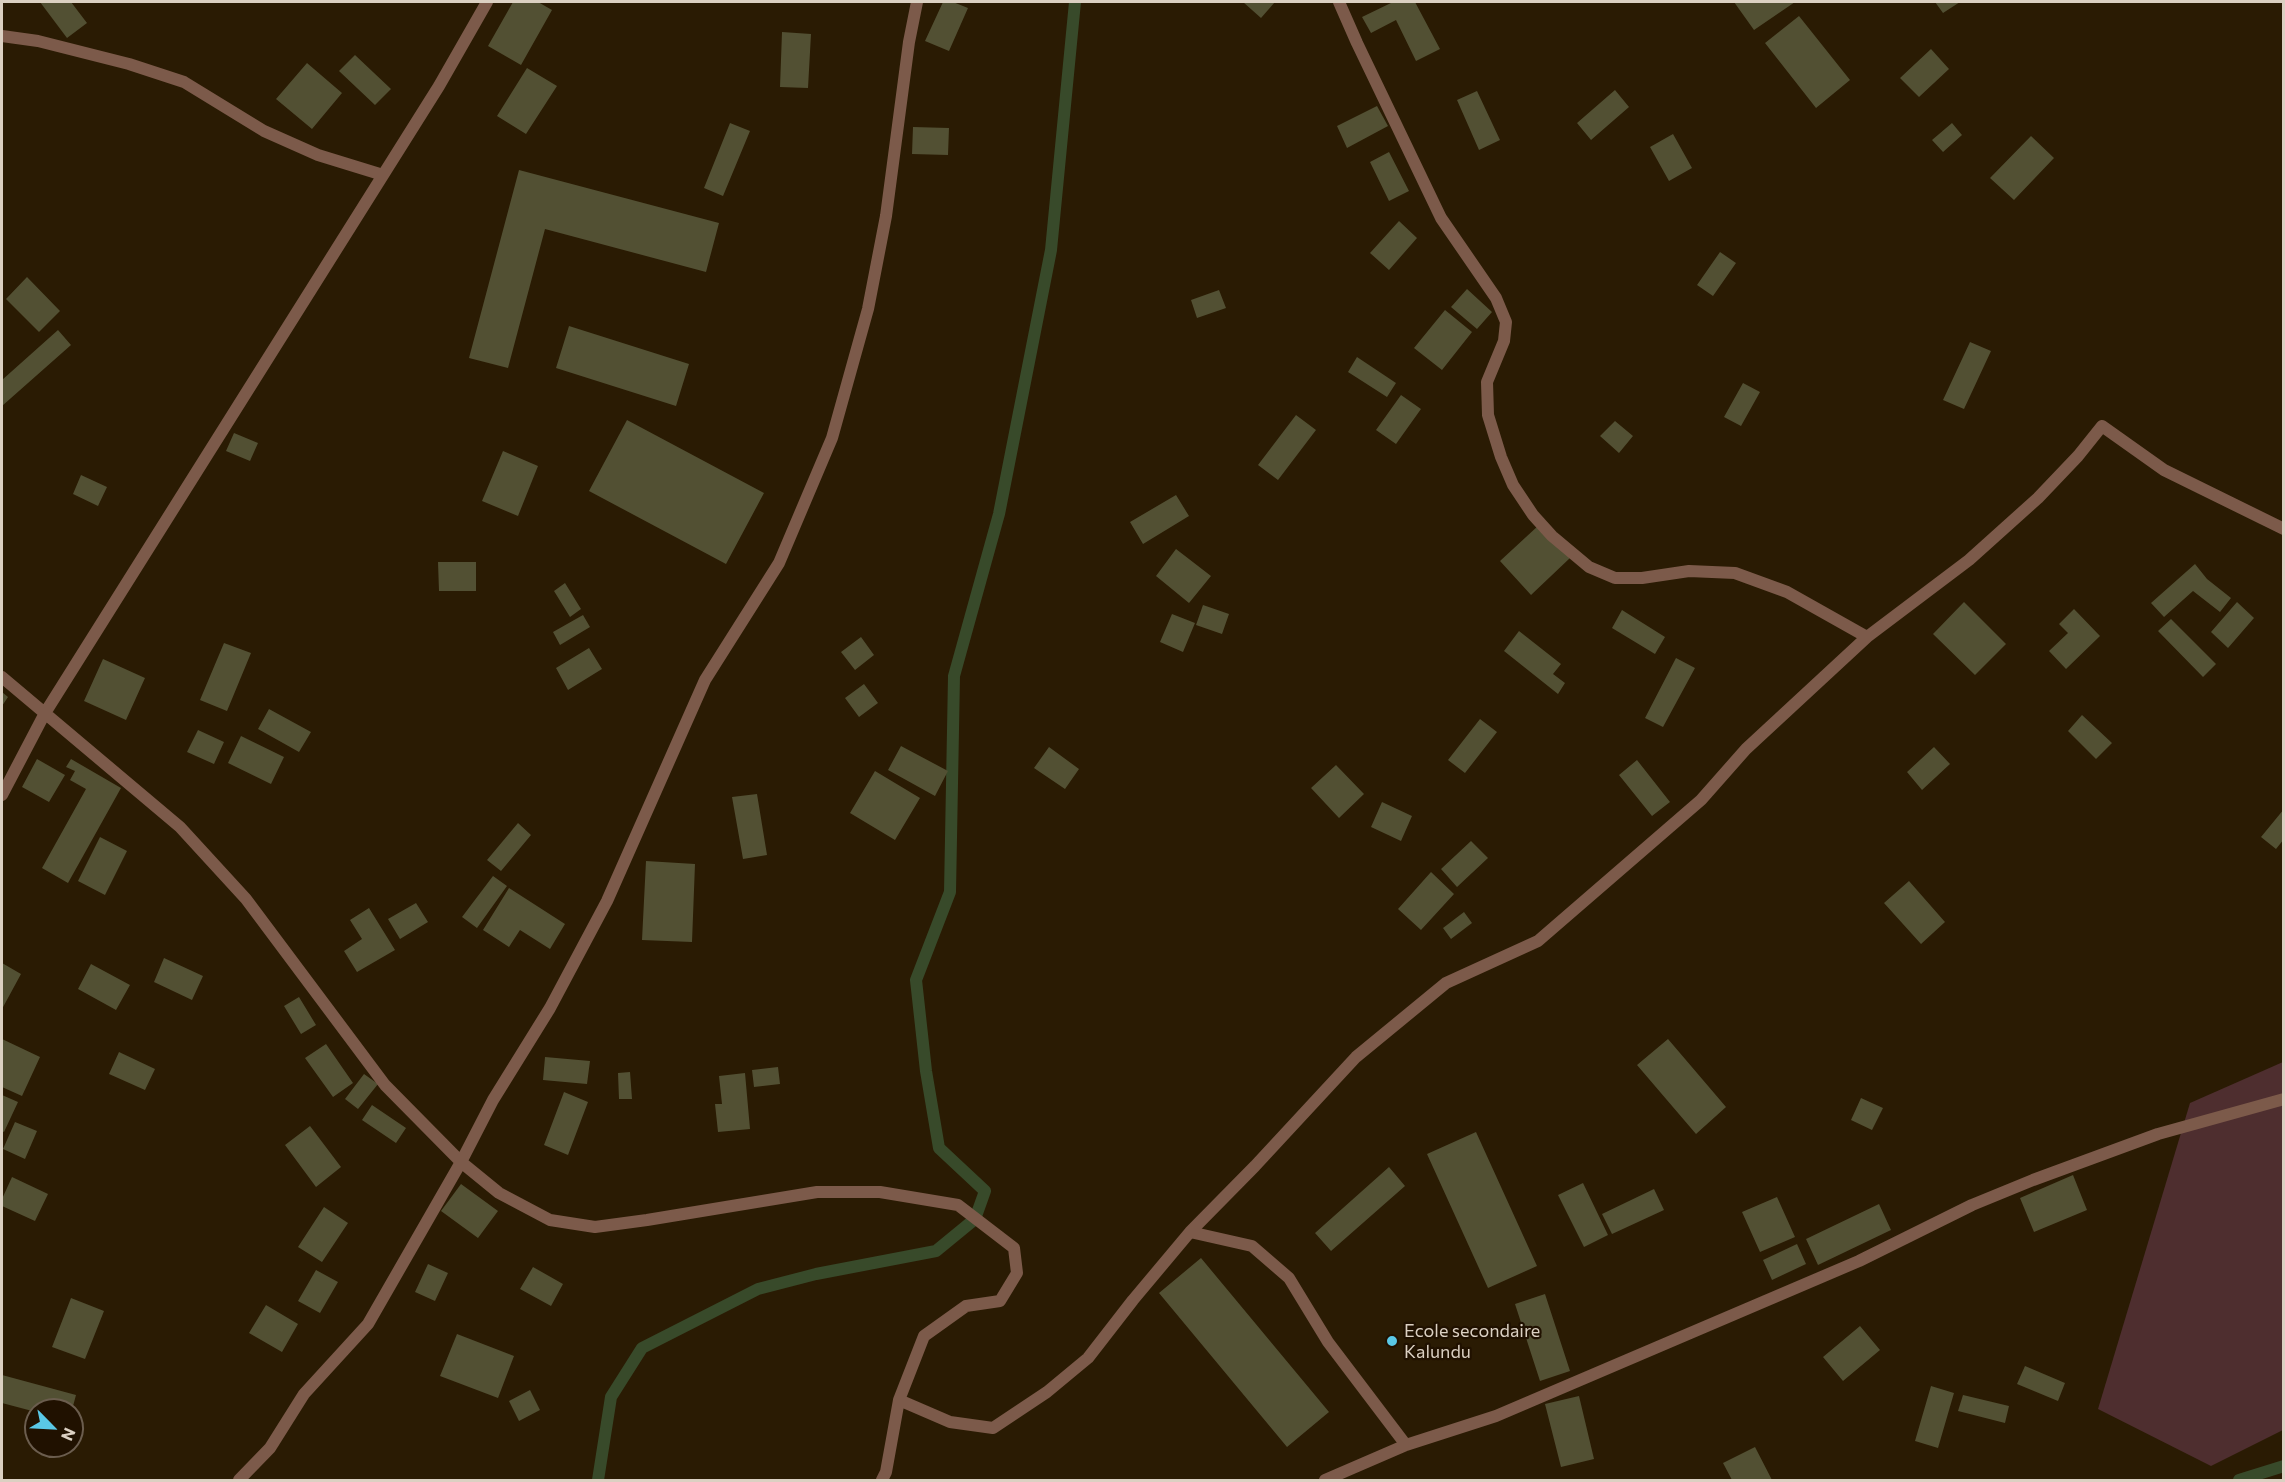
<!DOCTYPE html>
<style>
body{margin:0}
#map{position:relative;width:2285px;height:1482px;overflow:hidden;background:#2a1b03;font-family:Commissioner,sans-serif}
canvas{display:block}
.frame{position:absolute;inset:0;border:3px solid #dbd0c2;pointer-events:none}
.north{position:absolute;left:24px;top:1398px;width:60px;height:60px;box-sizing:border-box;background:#201100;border:2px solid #6b5d4e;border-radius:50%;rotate:114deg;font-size:16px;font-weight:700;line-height:24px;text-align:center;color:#dbd0c2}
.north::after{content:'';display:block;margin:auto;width:21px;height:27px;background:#5ac8e6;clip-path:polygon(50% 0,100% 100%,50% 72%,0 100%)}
</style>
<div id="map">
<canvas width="2285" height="1482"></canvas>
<div class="frame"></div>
<div class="north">N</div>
</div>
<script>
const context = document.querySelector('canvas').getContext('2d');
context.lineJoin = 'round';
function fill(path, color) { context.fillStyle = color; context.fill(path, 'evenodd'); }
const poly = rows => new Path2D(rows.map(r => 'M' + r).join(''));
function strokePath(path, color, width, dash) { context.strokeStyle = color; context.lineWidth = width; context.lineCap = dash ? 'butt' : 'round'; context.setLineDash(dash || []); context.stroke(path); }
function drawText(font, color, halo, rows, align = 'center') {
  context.font = font + ' Commissioner,sans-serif'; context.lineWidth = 4.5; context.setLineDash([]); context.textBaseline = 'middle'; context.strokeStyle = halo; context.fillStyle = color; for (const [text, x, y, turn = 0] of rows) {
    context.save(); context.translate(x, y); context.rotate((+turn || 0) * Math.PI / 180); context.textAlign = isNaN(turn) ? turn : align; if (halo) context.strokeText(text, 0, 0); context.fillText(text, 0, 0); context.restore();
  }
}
const green = poly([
 [2283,1062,2283,1430,2211,1466,2098,1409,2190,1103]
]);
const stream = poly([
 [598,1480,611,1397,642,1348,758,1289,816,1274,936,1251,975,1219,985,1191,939,1148,926,1071,916,980,950,892,954,676,999,514,1051,250,1075,2],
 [2239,1480,2284,1466]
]);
const building = poly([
 [40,2,71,2,87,23,67,38],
 [513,2,538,2,552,10,521,65,488,46],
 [943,2,953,2,968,8,949,51,925,41],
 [1243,2,1275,2,1261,18],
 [1393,2,1415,2,1440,49,1416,61,1396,20,1371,33,1362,17],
 [1734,2,1795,2,1754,30],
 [1935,2,1960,2,1943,13],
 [1799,16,1850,80,1816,108,1765,43],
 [782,32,811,34,808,88,780,87],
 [1931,49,1949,69,1919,97,1900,78],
 [355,55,391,89,375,105,339,71],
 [307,63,342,93,312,129,276,99],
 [527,68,557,86,526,134,497,116],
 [1615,90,1629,107,1591,140,1577,123],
 [1477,91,1500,140,1479,150,1457,100],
 [1377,106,1388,126,1347,148,1337,126],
 [730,123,750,131,723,196,704,188],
 [1952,123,1962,135,1943,152,1932,140],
 [913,127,949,128,948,155,912,154],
 [1673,134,1692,168,1669,181,1650,147],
 [2031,136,2054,158,2014,200,1990,178],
 [1389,152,1409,191,1389,201,1370,162],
 [519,170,719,223,706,272,545,229,508,368,469,358],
 [1399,221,1417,238,1389,270,1370,253],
 [1720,252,1736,263,1713,296,1697,285],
 [27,277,60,311,39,332,6,299],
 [1467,289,1492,312,1477,329,1451,307],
 [1219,290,1226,308,1197,318,1191,300],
 [1445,310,1472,332,1442,370,1414,348],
 [569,326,689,364,676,406,556,368],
 [58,330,71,345,2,406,2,380],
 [1970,342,1991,351,1964,409,1943,400],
 [1357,357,1396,383,1387,397,1348,372],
 [1743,383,1760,392,1741,426,1724,417],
 [1401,395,1421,409,1396,444,1376,430],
 [1296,415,1316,430,1278,480,1258,465],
 [627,420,764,493,726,564,589,491],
 [1615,421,1633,436,1619,453,1600,436],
 [234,433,258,443,250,461,226,451],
 [503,451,538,466,518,516,482,501],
 [81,475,107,487,98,506,73,494],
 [1176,495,1189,516,1143,544,1130,522],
 [1539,525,1570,558,1531,595,1500,561],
 [1176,549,1211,576,1189,603,1156,576],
 [438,562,476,562,476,591,439,591],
 [2195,564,2207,579,2231,598,2220,612,2193,591,2164,617,2151,603],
 [565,583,581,609,570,617,554,591],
 [1964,602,2006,644,1975,675,1933,634],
 [2237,602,2254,618,2228,648,2211,632],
 [1203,605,1229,614,1222,634,1196,625],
 [2074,609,2100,636,2066,669,2049,651,2068,633,2059,624],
 [1622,610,1665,637,1655,654,1612,628],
 [1172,614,1195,623,1183,652,1160,642],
 [583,615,590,627,560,645,553,632],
 [2171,619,2216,664,2203,677,2158,631],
 [1519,631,1561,664,1553,674,1565,683,1558,694,1504,651],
 [861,637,874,655,855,670,841,652],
 [224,643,251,653,227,711,200,700],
 [589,648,602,669,568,690,556,668],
 [1676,658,1695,668,1663,727,1645,718],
 [103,659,145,678,126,720,84,701],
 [864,684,878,703,859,717,845,698],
 [2,692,8,697,2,706],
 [269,709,311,732,299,752,258,729],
 [2082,715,2112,743,2096,759,2068,731],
 [1480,719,1497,732,1465,773,1448,760],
 [198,730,224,742,214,764,187,752],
 [241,736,284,757,271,784,228,763],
 [901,746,948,771,935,796,888,770],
 [1049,747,1079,769,1065,789,1034,768],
 [1934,747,1950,764,1922,790,1907,772],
 [37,759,65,775,49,802,22,787],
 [71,759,121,788,68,883,42,868,86,789,70,780,75,771,66,767],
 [1637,760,1670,802,1652,816,1619,775],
 [1336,765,1364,794,1339,818,1311,788],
 [875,771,920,798,895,840,850,813],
 [757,794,767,855,743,859,732,797],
 [1382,802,1412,816,1401,841,1371,827],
 [2284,809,2284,839,2276,849,2261,837],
 [518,823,531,835,501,871,487,860],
 [100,837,127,851,105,895,78,881],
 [1471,841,1488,858,1457,887,1441,869],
 [646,861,695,864,692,942,642,940],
 [1431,872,1454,894,1421,930,1398,909],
 [493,876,507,886,477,928,462,917],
 [1909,881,1945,922,1921,944,1884,903],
 [509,888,565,924,550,949,520,930,509,947,483,930],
 [416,903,428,922,400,939,388,919],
 [369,908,395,950,357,972,344,951,362,939,350,920],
 [1464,912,1472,923,1451,939,1443,928],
 [164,958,203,976,192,1000,154,982],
 [2,963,21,974,2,1009],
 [91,964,130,985,116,1010,78,989],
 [299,997,316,1025,301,1034,284,1006],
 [2,1039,40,1057,22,1096,2,1087,3,1070,2,1069],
 [1668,1039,1726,1107,1696,1134,1637,1065],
 [326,1044,353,1083,333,1097,305,1058],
 [119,1052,155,1069,145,1090,109,1074],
 [545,1057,590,1061,587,1084,543,1080],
 [778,1067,780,1084,754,1087,752,1070],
 [630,1072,632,1099,619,1099,618,1073],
 [745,1073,750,1129,718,1132,715,1104,722,1104,719,1076],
 [364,1074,378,1084,358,1109,345,1099],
 [564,1092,588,1102,568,1155,544,1145],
 [2,1095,18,1102,4,1132,2,1131],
 [1861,1098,1883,1108,1872,1130,1851,1120],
 [372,1105,406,1128,396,1143,362,1120],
 [15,1122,37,1131,25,1159,3,1149],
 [310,1126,341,1167,316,1187,285,1145],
 [1476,1132,1537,1266,1488,1288,1427,1154],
 [1389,1167,1405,1186,1331,1251,1315,1233],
 [2073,1175,2087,1210,2034,1232,2020,1198],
 [12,1177,48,1194,35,1221,2,1206,2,1199],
 [1583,1183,1608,1235,1584,1247,1558,1195],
 [461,1184,498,1211,478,1238,441,1211],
 [1654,1189,1664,1210,1612,1234,1602,1214],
 [1777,1197,1795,1237,1760,1252,1742,1212],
 [1879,1204,1891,1230,1818,1265,1806,1239],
 [324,1207,348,1223,322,1262,298,1247],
 [1797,1244,1806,1264,1772,1280,1763,1260],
 [1201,1258,1329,1412,1287,1447,1159,1293],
 [428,1264,448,1273,435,1301,415,1292],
 [533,1267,563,1284,551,1306,520,1289],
 [316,1270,338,1282,320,1313,298,1301],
 [1545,1294,1570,1371,1540,1381,1515,1304],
 [71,1298,104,1311,85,1359,52,1347],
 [266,1305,298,1324,282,1352,249,1333],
 [1860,1326,1880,1350,1843,1381,1823,1357],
 [457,1334,514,1356,498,1398,440,1376],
 [2025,1366,2065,1383,2058,1401,2017,1384],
 [2,1375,76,1395,72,1410,36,1410,36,1412,2,1403],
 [1931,1386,1954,1393,1938,1448,1915,1441],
 [530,1390,540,1410,519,1421,509,1401],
 [1963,1395,2009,1406,2005,1423,1958,1411],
 [1579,1396,1594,1459,1561,1467,1545,1404],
 [1755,1447,1772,1480,1732,1480,1723,1463]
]);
const minor = poly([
 [1339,2,1357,43,1441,218,1496,298,1506,322,1504,341,1487,382,1488,415,1501,457,1513,485,1533,515,1552,536,1589,567,1615,578,1642,578,1689,571,1735,573,1787,592,1867,637],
 [2,36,38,41,129,64,184,82,264,131,318,155,383,175],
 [2,677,180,827,246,899,385,1085,461,1162,499,1193,550,1220,595,1227,647,1220,817,1192,880,1192,958,1205,1014,1248,1017,1273,1000,1301,966,1306,924,1336,899,1400,886,1472,882,1480],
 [2,795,45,713,439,86,487,2],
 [1190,1232,1252,1246,1289,1278,1328,1342,1406,1445,1496,1416,1859,1261,1972,1205,2033,1180,2158,1134,2284,1099],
 [899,1400,950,1422,993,1428,1047,1392,1088,1358,1133,1300,1190,1232,1255,1166,1356,1057,1446,983,1538,941,1701,800,1746,749,1867,637,1969,560,2038,498,2078,456,2102,426,2164,470,2284,529],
 [239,1480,270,1448,304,1394,368,1324,461,1162,493,1100,550,1008,607,901,705,680,779,563,832,438,868,309,886,216,909,42,917,2],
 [1325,1480,1406,1445]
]);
const markers = [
 [1392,1341,6,"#5ac8e6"]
];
const poiNames = [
 ["Ecole secondaire",1404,1331],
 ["Kalundu",1404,1352]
];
fill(green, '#4e2e2f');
strokePath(stream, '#384a2a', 12);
fill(building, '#525033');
strokePath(minor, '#7c5a4a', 12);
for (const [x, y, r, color] of markers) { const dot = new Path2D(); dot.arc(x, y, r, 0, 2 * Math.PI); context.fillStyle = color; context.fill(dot); strokePath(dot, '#201100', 2); }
drawText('18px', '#dbd0c2', '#201100', poiNames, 'left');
</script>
